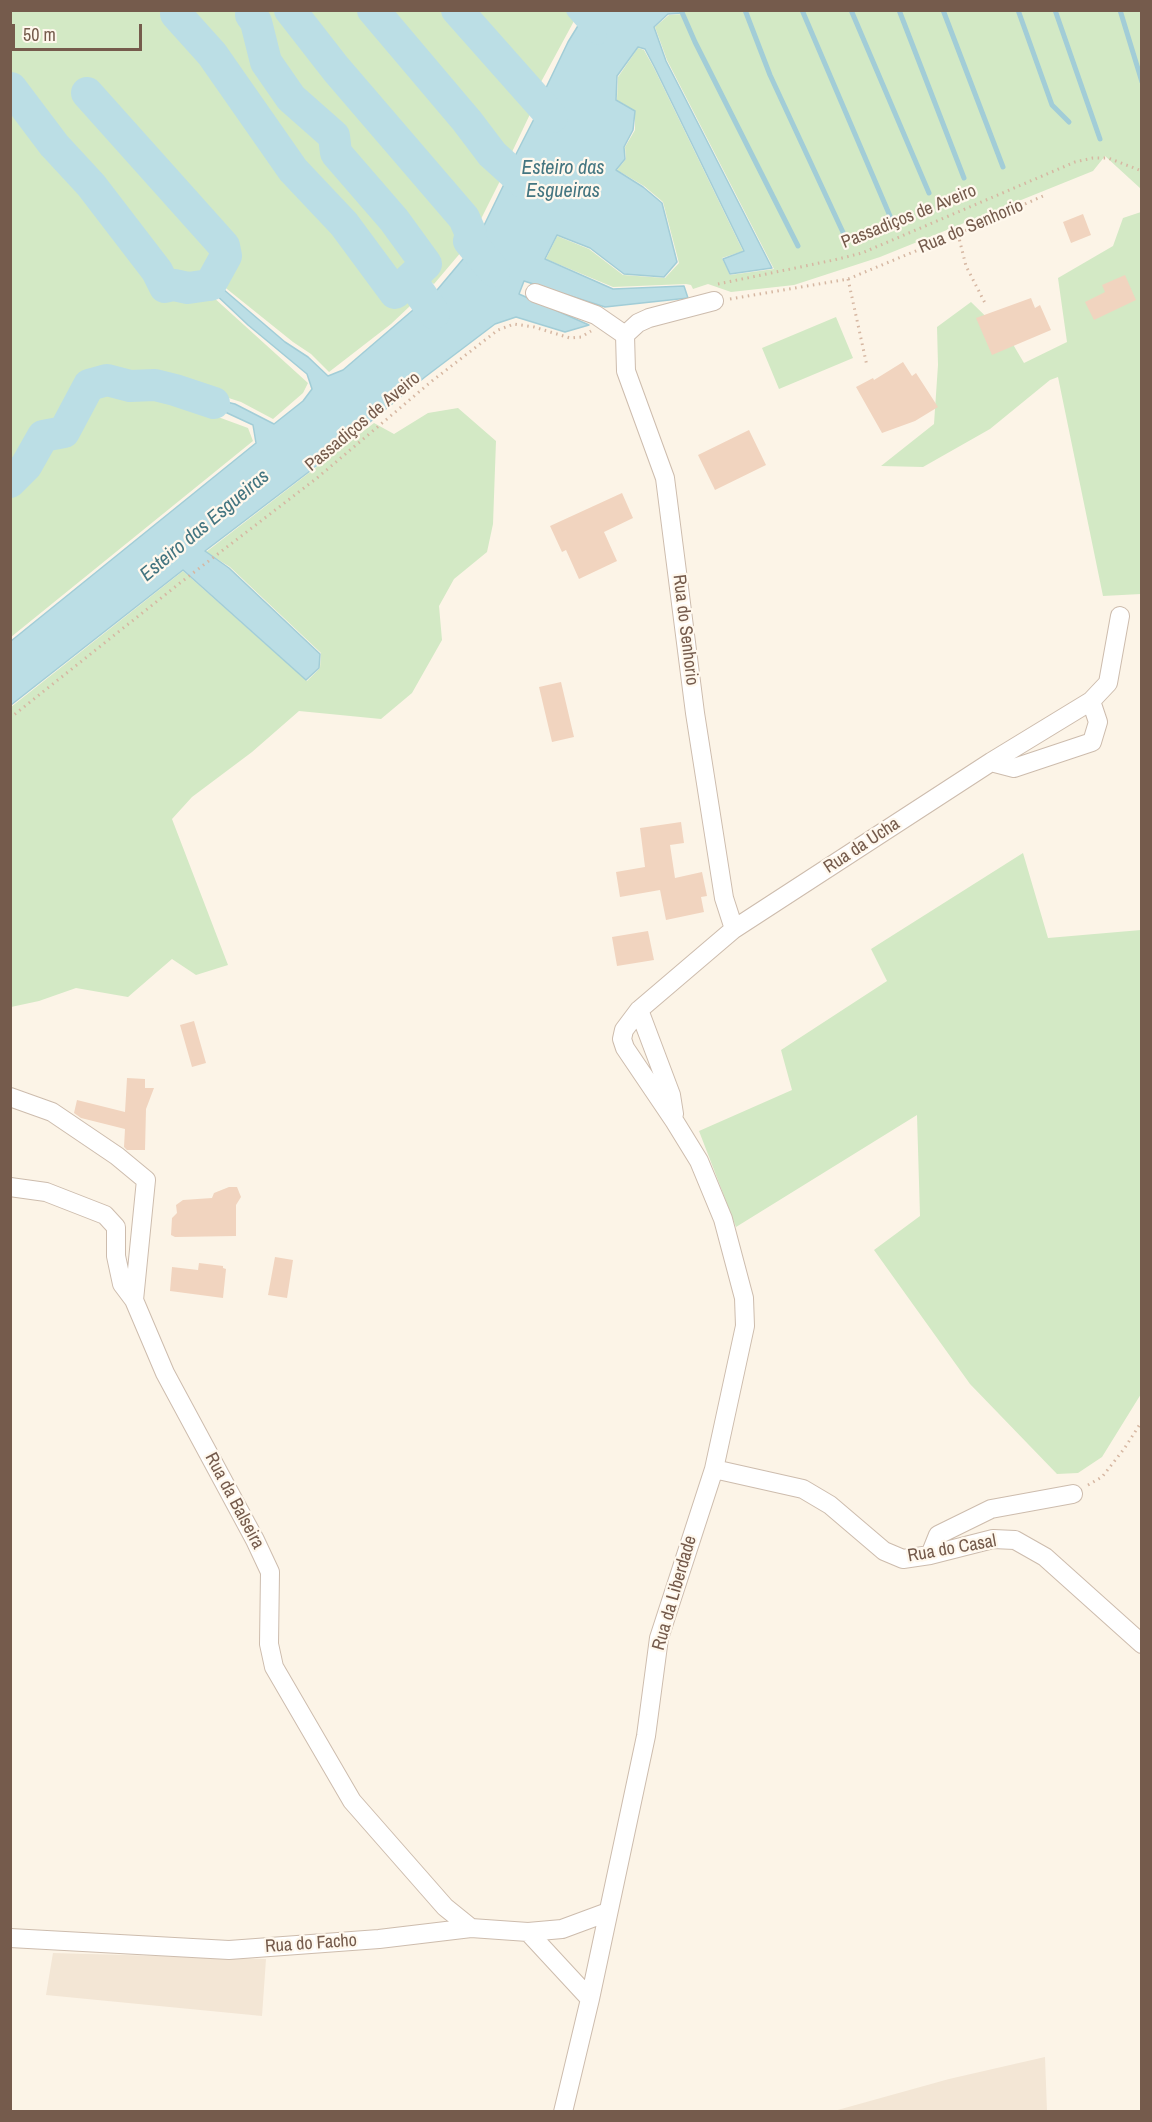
<!DOCTYPE html>
<meta charset="utf-8">
<style>
body{margin:0}
#map{position:relative;width:1152px;height:2122px;overflow:hidden;background:#fcf4e7;font-family:"Archivo Narrow",sans-serif}
canvas{display:block}
.frame{position:absolute;inset:0;border:12px solid #755b4c;pointer-events:none}
.scale{position:absolute;left:12px;top:24px;width:130px;height:27px;box-sizing:border-box;border:3px solid #755b4c;border-top:0;padding-left:8px;font-size:18px;line-height:21px;white-space:nowrap;color:#755b4c;-webkit-text-stroke:4px #fff8ed;paint-order:stroke}
</style>
<div id="map">
<canvas width="1152" height="2122"></canvas>
<div class="frame"></div>
<div class="scale">50 m</div>
</div>
<script>
const context = document.querySelector('canvas').getContext('2d');
context.lineJoin = 'round';
function fill(path, color) { context.fillStyle = color; context.fill(path, 'evenodd'); }
const poly = rows => new Path2D(rows.map(r => 'M' + r).join(''));
function strokePath(path, color, width, dash) { context.strokeStyle = color; context.lineWidth = width; context.lineCap = dash ? 'butt' : 'round'; context.setLineDash(dash || []); context.stroke(path); }
function drawText(font, color, halo, rows, align = 'center') {
  context.font = font + ' "Archivo Narrow",sans-serif'; context.lineWidth = 4.5; context.setLineDash([]); context.textBaseline = 'middle'; context.strokeStyle = halo; context.fillStyle = color; for (const [text, x, y, turn = 0] of rows) {
    context.save(); context.translate(x, y); context.rotate((+turn || 0) * Math.PI / 180); context.textAlign = isNaN(turn) ? turn : align; if (halo) context.strokeText(text, 0, 0); context.fillText(text, 0, 0); context.restore();
  }
}
const residential = poly([
 [53,1953,266,1959,262,2016,46,1995],
 [1045,2057,1047,2111,834,2111,949,2079]
]);
const green = poly([
 [11,10,583,11,574,21,541,82,528,76,519,88,532,110,512,152,495,148,489,157,502,177,478,225,462,251,434,284,425,278,407,275,410,306,391,324,329,372,311,354,293,342,222,285,229,266,233,244,224,233,210,271,196,278,165,266,157,281,167,295,188,297,212,296,308,383,303,393,273,419,241,402,176,381,165,394,172,400,248,428,253,441,11,637],
 [683,11,1141,11,1141,189,1105,156,1093,171,880,257,794,285,731,292,708,284,693,289,691,285,686,284,613,287,546,259,557,236,589,249,623,275,665,278,679,263,663,202,644,186,617,170,626,159,625,147,635,130,635,111,617,100,618,77,638,48,644,50,654,68,743,251,722,258,730,275,774,269,667,60,655,27,669,15,683,14],
 [1141,212,1141,594,1103,596,1058,377,1050,380,990,429,923,467,881,466,934,424,938,365,937,327,971,302,1011,341,1024,363,1067,342,1058,278,1113,246,1123,218],
 [836,317,853,358,779,389,762,348],
 [458,408,496,441,493,524,487,552,454,579,439,606,442,640,412,693,381,719,299,711,252,752,192,797,172,819,228,965,196,975,172,959,128,997,76,988,39,1001,11,1007,11,707,183,571,307,681,320,668,321,653,230,567,206,552,374,423,394,434,428,413],
 [1023,853,1048,938,1141,930,1141,1394,1102,1457,1078,1473,1057,1474,970,1384,874,1250,920,1216,917,1115,736,1227,699,1131,792,1090,781,1050,887,981,871,949]
]);
const water = poly([
 [587,11,682,11,682,13,668,14,654,27,666,61,772,268,730,274,723,259,744,251,655,68,645,49,638,47,617,76,616,100,635,111,633,130,624,147,625,159,616,170,643,187,662,203,677,262,664,277,624,274,590,248,557,235,545,259,613,289,684,286,688,298,605,307,524,281,519,294,589,325,565,332,516,317,495,324,425,377,310,471,205,551,229,568,320,654,319,668,306,680,183,570,11,705,11,641,256,443,253,425,225,412,185,400,170,392,178,385,214,399,235,404,274,424,303,401,312,389,307,374,248,325,212,291,206,289,190,293,165,287,165,274,189,285,210,279,220,260,226,238,230,256,216,283,285,342,308,357,328,376,343,370,413,310,410,279,419,284,432,296,474,246,508,176,492,154,511,164,537,113,524,85,543,94,568,42,587,11]
]);
const stream = poly([
 [681,10,695,42,798,246],
 [745,10,770,75,847,241],
 [802,10,890,216],
 [851,10,929,193],
 [899,10,964,178],
 [943,10,1003,167],
 [1018,10,1052,105,1069,122],
 [1055,10,1100,139],
 [1120,10,1142,82]
]);
const canal = poly([
 [575,10,598,36]
]);
const river = poly([
 [290,10,336,69,464,218,471,234,469,241,494,271],
 [373,10,467,121,492,154,524,183],
 [457,10,552,117],
 [176,14,212,54,293,170,344,224,395,293,410,279],
 [251,15,256,22,266,62,291,98,334,136,336,153,394,220,426,264,410,279,434,313],
 [11,88,54,145,91,185,157,271,165,287,174,285,188,288,209,285],
 [87,93,224,246,226,256,210,285],
 [10,482,26,466,43,436,64,432,89,385,107,380,130,386,155,385,175,390,214,403]
]);
const building = poly([
 [1083,214,1091,235,1071,243,1063,222],
 [1125,275,1136,300,1094,320,1085,302,1105,292,1102,285],
 [1031,298,1035,308,1040,305,1051,330,992,355,976,318],
 [903,362,912,376,916,373,938,407,915,421,882,433,856,387,873,378,874,380],
 [749,430,766,465,715,490,698,455],
 [622,493,633,518,604,532,617,561,579,579,566,550,562,552,550,526],
 [561,682,574,737,552,742,539,687],
 [681,822,684,843,670,845,675,878,702,872,707,896,701,897,704,912,666,920,660,890,620,897,616,872,645,867,640,828],
 [648,931,654,960,617,966,612,937],
 [194,1021,206,1063,192,1067,180,1025],
 [127,1078,145,1079,145,1088,154,1088,146,1109,145,1150,127,1150,124,1147,125,1129,81,1118,74,1113,77,1100,125,1112],
 [229,1187,237,1187,241,1197,236,1205,236,1236,175,1237,171,1235,172,1218,177,1213,176,1205,183,1200,212,1198,214,1193],
 [275,1257,293,1260,287,1298,268,1295],
 [199,1263,223,1266,223,1268,226,1269,223,1298,170,1291,172,1267,198,1270]
]);
const path = poly([
 [958,234,966,266,986,305],
 [848,279,867,366],
 [718,284,834,260,862,253,1075,162,1093,158,1108,158,1142,171],
 [730,299,848,279,964,231,1043,196],
 [10,718,180,583,317,478,432,381,498,330,514,324,534,327,570,338,581,337,591,331],
 [1088,1485,1102,1477,1124,1449,1142,1421]
]);
const minor = poly([
 [535,293,596,315,625,335],
 [714,301,649,318,638,323,625,335,626,371,665,478,695,713,724,898,734,929],
 [991,762,1014,768,1092,742,1098,722,1091,701],
 [639,1010,671,1095,674,1114],
 [10,1097,52,1112,117,1156,146,1180,134,1300,165,1373,255,1540,270,1572,269,1644,274,1667,352,1801,445,1907,471,1928],
 [10,1187,46,1192,105,1215,116,1227,116,1256,122,1284,134,1300],
 [714,1469,803,1489,830,1505,884,1551,903,1559,930,1555,993,1539,1015,1540,1045,1557,1142,1644],
 [930,1555,938,1535,991,1509,1073,1494],
 [528,1932,590,1999],
 [10,1938,229,1950,379,1939,471,1928,528,1932,562,1929,608,1912],
 [563,2112,590,1999,646,1736,659,1638,714,1469,745,1326,744,1298,723,1219,699,1161,675,1122,625,1048,622,1039,624,1030,639,1010,734,929,991,762,1091,701,1108,683,1120,616]
]);
const streetNames = [
 ["Passadiços de Aveiro",909,217,-22],
 ["Rua do Senhorio",971,227,-23],
 ["Passadiços de Aveiro",363,422,-40],
 ["Rua do Senhorio",685,630,83],
 ["Rua da Ucha",862,846,-33],
 ["Rua da Balseira",234,1501,62],
 ["Rua do Casal",952,1549,-10],
 ["Rua da Liberdade",675,1593,-74],
 ["Rua do Facho",311,1944,-4]
];
const waterNames = [
 ["Esteiro das",563,169],
 ["Esgueiras",563,192],
 ["Esteiro das Esgueiras",205,526,-40]
];
fill(residential, '#f3e6d5');
fill(green, '#d3e9c5');
fill(water, '#bbdee5');
strokePath(water, '#a2cdd7', 1.5);
strokePath(stream, '#a2cdd7', 5);
strokePath(canal, '#bbdee5', 18);
strokePath(river, '#bbdee5', 32);
fill(building, '#f1d4bf');
strokePath(minor, '#cdbcad', 20);
strokePath(path, '#d6b7a2', 3, [1.5, 4.5]);
strokePath(minor, '#fff', 18);
drawText('18px', '#755b4c', '#fff8ed', streetNames);
drawText('italic 20px', '#437580', '#fff8ed', waterNames);
</script>
